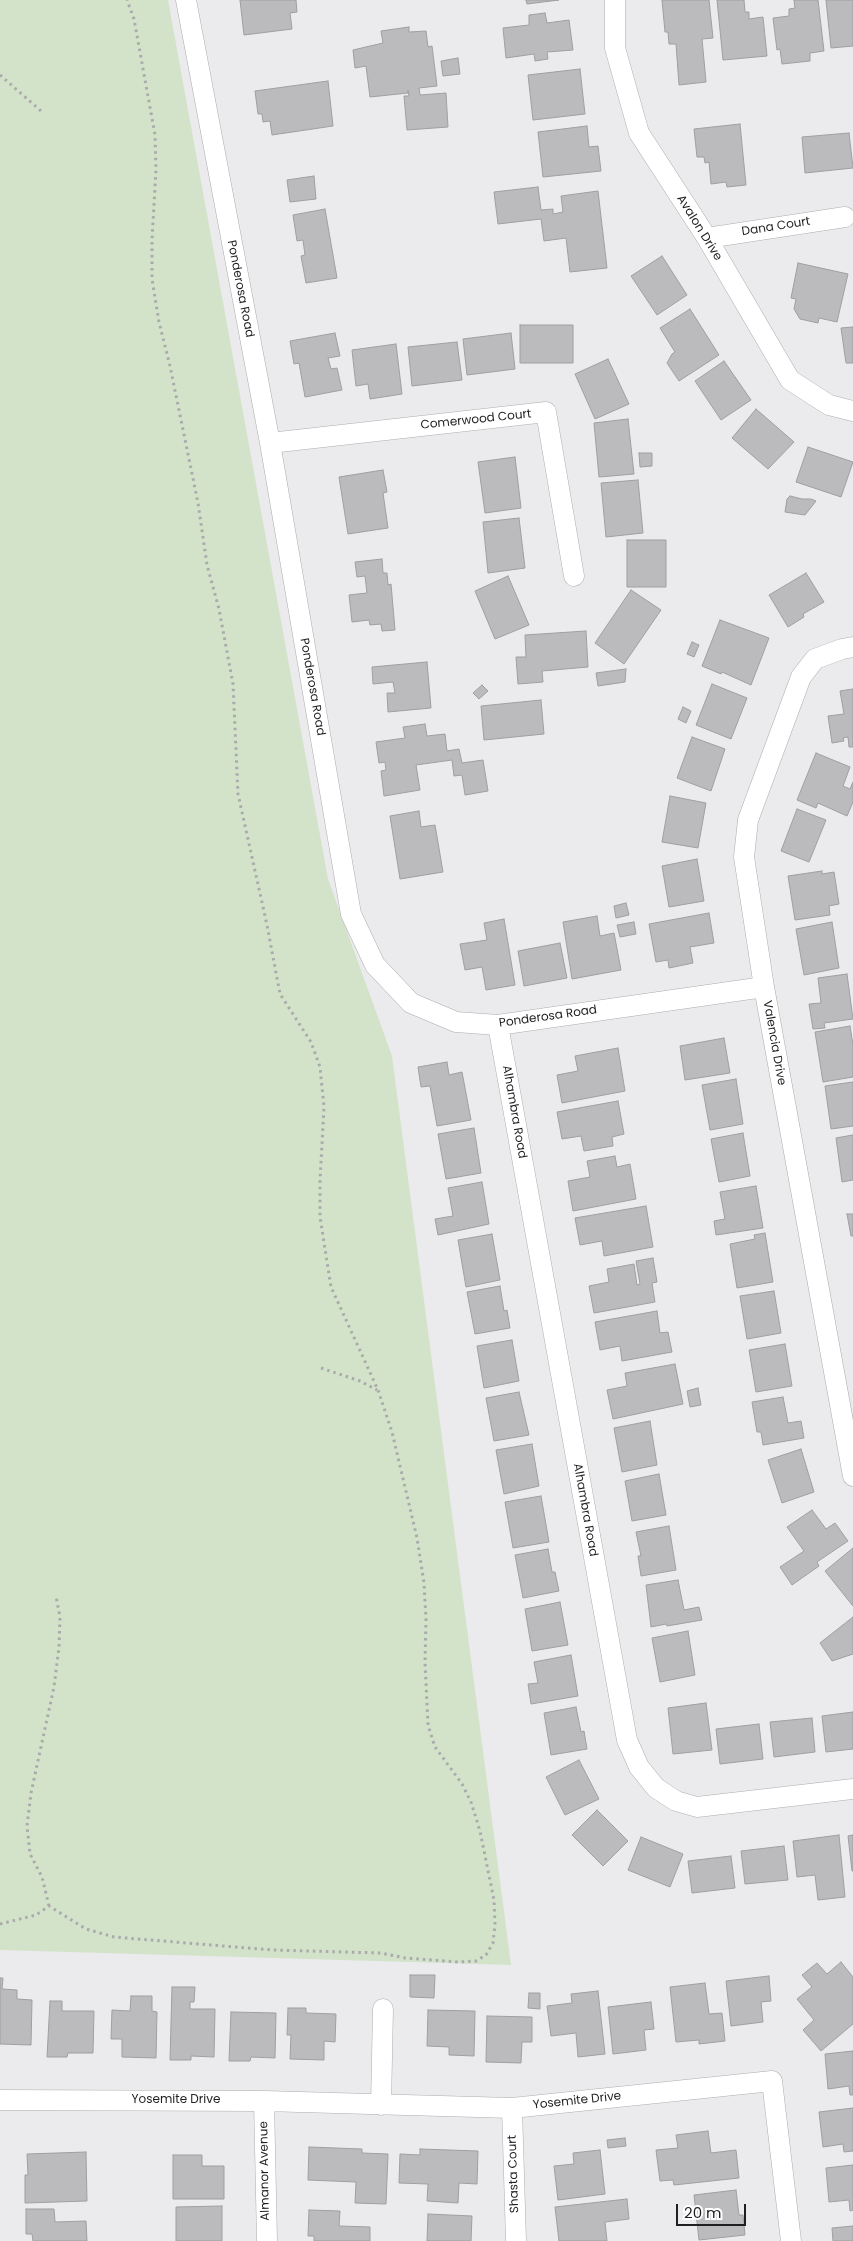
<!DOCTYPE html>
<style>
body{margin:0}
#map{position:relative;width:853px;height:2241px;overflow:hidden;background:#ebebee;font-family:Poppins,sans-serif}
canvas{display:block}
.scale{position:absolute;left:676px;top:2204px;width:70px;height:22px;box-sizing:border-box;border:2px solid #1f1f20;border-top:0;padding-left:6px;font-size:15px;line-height:18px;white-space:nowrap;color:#1f1f20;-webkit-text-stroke:4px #fff;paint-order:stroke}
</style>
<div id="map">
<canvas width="853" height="2241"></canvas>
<div class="scale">20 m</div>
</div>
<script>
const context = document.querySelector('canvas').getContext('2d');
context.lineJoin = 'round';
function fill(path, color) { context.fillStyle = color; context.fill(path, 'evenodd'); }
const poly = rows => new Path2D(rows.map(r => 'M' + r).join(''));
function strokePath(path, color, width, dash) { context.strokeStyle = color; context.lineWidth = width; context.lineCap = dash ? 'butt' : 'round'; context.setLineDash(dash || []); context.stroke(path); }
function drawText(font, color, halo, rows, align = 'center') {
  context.font = font + ' Poppins,sans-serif'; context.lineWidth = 4; context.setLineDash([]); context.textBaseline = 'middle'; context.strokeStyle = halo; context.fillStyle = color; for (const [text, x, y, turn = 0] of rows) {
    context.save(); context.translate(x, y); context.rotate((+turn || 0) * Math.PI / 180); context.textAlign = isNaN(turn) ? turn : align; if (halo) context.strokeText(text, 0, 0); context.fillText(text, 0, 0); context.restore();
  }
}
const green = poly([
 [0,0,168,0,328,879,392,1056,511,1965,0,1950]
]);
const building = poly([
 [240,0,296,0,297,12,290,13,292,29,244,35,240,0],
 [526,0,559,0,527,4,526,0],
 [662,0,709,0,713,38,702,39,706,82,679,85,676,44,669,44,668,32,665,32,662,0],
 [717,0,744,0,745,12,749,12,749,19,763,17,767,56,723,60,717,0],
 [794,0,818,0,824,51,810,53,810,61,782,64,780,49,777,50,773,18,789,16,789,9,795,8,794,0],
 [826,0,853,0,853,46,831,48,826,0],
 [545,13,547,23,569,20,573,50,547,52,548,59,535,61,534,54,506,58,503,28,529,25,529,15,545,13],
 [409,27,409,32,426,31,428,47,432,46,437,86,419,88,420,95,446,93,448,127,407,130,404,96,409,96,408,90,408,93,370,97,366,66,355,68,353,50,383,43,381,31,409,27],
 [458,58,460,74,443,76,441,61,458,58],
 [580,69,585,114,533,120,528,75,580,69],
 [328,81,333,126,272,135,270,121,263,122,262,114,258,114,255,91,328,81],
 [740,124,746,185,727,187,726,182,711,184,709,162,705,163,704,157,697,157,694,129,740,124],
 [587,126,589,147,598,146,601,171,543,177,538,132,587,126],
 [849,133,853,168,805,173,802,137,849,133],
 [314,176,316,199,290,202,287,180,314,176],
 [538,187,541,210,553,209,553,214,563,212,561,196,598,191,607,268,570,272,566,238,544,241,541,219,498,224,494,192,538,187],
 [325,209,337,278,306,283,301,256,305,255,303,240,297,241,293,215,325,209],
 [662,256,687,295,657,315,631,276,662,256],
 [798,263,848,274,837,322,819,318,818,323,800,319,794,309,796,299,791,298,798,263],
 [690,309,719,355,679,381,667,363,672,354,675,352,660,328,690,309],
 [520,325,573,325,573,363,520,363,520,325],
 [853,327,853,363,846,363,841,328,853,327],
 [335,333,340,356,328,358,331,369,337,368,342,390,305,397,299,363,294,364,290,341,335,333],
 [511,333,515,369,467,375,463,339,511,333],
 [457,342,462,380,412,386,408,347,457,342],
 [396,344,402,394,370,399,368,384,356,386,352,350,396,344],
 [608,359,629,404,595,419,575,374,608,359],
 [724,361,751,400,721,420,695,381,724,361],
 [756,409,794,442,768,469,732,438,756,409],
 [628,419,634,474,599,477,594,423,628,419],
 [808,447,853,462,841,497,796,482,808,447],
 [639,453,652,453,652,466,640,467,639,453],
 [515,457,521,508,485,513,478,462,515,457],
 [383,470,387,492,383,493,388,528,348,534,339,477,383,470],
 [638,480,643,533,606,537,601,483,638,480],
 [790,496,802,499,811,499,816,501,805,515,785,512,787,499,790,496],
 [519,518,525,568,488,573,483,522,519,518],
 [627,540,666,540,666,587,627,587,627,540],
 [382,559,383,573,387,573,388,585,391,584,395,630,382,631,381,624,370,625,369,620,352,622,349,595,367,593,365,576,357,577,355,562,382,559],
 [806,573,824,602,803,614,804,617,788,627,769,595,806,573],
 [508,576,529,625,495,639,475,591,508,576],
 [631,590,661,610,624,664,595,643,631,590],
 [720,620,769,638,751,685,722,672,721,674,702,666,720,620],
 [586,631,588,667,542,671,543,682,518,684,516,657,526,657,525,635,586,631],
 [692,642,699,645,694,657,687,654,692,642],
 [427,662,431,708,388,712,387,693,395,693,393,682,373,684,372,667,427,662],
 [626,669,625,682,598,686,596,673,626,669],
 [712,684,747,698,731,739,696,725,712,684],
 [482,685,488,691,479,699,473,693,482,685],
 [853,689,853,747,849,747,848,737,843,738,844,741,832,743,828,716,844,714,840,691,853,689],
 [541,700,544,734,484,740,481,706,541,700],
 [683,707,691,711,686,723,678,719,683,707],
 [425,724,427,736,445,734,447,751,459,749,462,763,483,760,488,791,465,795,462,775,454,776,452,760,416,765,420,790,384,796,381,771,386,770,385,762,379,763,376,742,405,738,403,727,425,724],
 [692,737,725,749,711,791,677,778,692,737],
 [816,753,850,767,843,786,850,789,853,782,853,802,847,816,818,803,816,808,797,800,816,753],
 [670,796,706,803,698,848,662,842,670,796],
 [797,809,826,820,809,862,781,851,797,809],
 [419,811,421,827,435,825,443,872,400,879,390,816,419,811],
 [697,859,704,901,669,907,662,866,697,859],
 [822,871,822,874,834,872,839,904,829,906,830,915,795,920,788,876,822,871],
 [626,903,629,915,616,918,614,906,626,903],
 [709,913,714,943,690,947,693,963,669,968,668,960,656,962,649,924,709,913],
 [597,916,600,936,614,933,621,970,572,979,563,922,597,916],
 [504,919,515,985,486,990,482,967,465,970,460,944,487,940,484,923,504,919],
 [634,922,636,934,620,937,617,925,634,922],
 [832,922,839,968,804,975,796,929,832,922],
 [560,943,567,978,524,986,518,951,560,943],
 [847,974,853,1019,824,1023,825,1028,813,1029,809,1004,821,1003,818,978,847,974],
 [850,1026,853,1045,853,1077,823,1082,815,1032,850,1026],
 [724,1038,730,1073,685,1080,680,1046,724,1038],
 [618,1048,625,1091,562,1103,557,1075,578,1071,575,1056,618,1048],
 [447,1062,449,1075,462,1072,471,1120,437,1126,430,1086,421,1087,418,1067,447,1062],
 [736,1079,743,1124,710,1130,702,1085,736,1079],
 [853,1082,853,1126,831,1129,825,1086,853,1082],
 [618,1101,624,1134,612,1137,613,1146,584,1151,581,1136,562,1139,557,1112,618,1101],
 [474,1128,481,1173,446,1179,438,1134,474,1128],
 [743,1133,750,1176,719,1182,711,1139,743,1133],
 [853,1135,853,1180,842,1182,836,1138,853,1135],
 [615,1156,617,1167,630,1164,636,1199,573,1211,568,1181,590,1177,587,1161,615,1156],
 [482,1182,489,1224,438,1235,435,1219,453,1216,448,1188,482,1182],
 [756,1186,763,1228,716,1235,714,1221,725,1219,720,1192,756,1186],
 [646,1206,653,1247,604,1256,602,1241,580,1245,575,1218,646,1206],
 [847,1214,853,1214,853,1236,851,1236,847,1214],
 [765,1233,773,1282,737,1288,730,1244,755,1239,754,1235,765,1233],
 [492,1234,500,1280,466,1287,458,1240,492,1234],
 [653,1258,657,1282,652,1283,655,1302,594,1313,589,1286,609,1282,607,1269,634,1264,637,1285,640,1284,636,1261,653,1258],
 [500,1286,504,1311,507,1310,510,1328,475,1334,467,1292,500,1286],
 [774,1291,781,1333,747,1339,740,1296,774,1291],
 [657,1311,660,1333,668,1332,672,1352,622,1361,620,1346,600,1350,595,1322,657,1311],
 [512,1340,519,1381,484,1388,477,1346,512,1340],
 [785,1344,792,1386,756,1392,749,1350,785,1344],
 [675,1364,683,1404,613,1419,607,1390,627,1386,625,1373,675,1364],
 [698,1388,701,1405,690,1407,687,1391,698,1388],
 [519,1392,529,1435,494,1441,486,1398,519,1392],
 [783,1397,788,1423,801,1421,804,1438,763,1445,761,1432,757,1432,752,1402,783,1397],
 [650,1421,657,1465,622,1472,614,1428,650,1421],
 [532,1444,539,1486,504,1494,496,1450,532,1444],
 [801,1449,814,1492,782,1503,768,1460,801,1449],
 [659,1474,666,1515,632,1521,625,1481,659,1474],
 [541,1496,549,1542,513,1548,505,1502,541,1496],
 [812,1510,826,1529,835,1523,848,1541,817,1562,819,1566,792,1585,780,1567,804,1551,787,1527,812,1510],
 [669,1526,676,1570,641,1576,638,1556,641,1556,636,1532,669,1526],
 [853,1548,853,1606,825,1571,853,1548],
 [548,1549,552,1572,555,1572,559,1591,523,1598,515,1555,548,1549],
 [678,1580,684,1610,699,1607,702,1620,667,1626,666,1624,651,1627,646,1585,678,1580],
 [560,1602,568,1645,532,1651,525,1609,560,1602],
 [853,1617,853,1654,832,1661,820,1643,853,1617],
 [688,1631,695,1675,660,1682,652,1638,688,1631],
 [571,1655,578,1696,531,1704,528,1684,538,1683,534,1662,571,1655],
 [706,1703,712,1750,673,1754,668,1708,706,1703],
 [576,1707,581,1732,584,1731,587,1749,551,1755,544,1713,576,1707],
 [853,1712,853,1749,826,1752,822,1716,853,1712],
 [812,1718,815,1752,774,1757,770,1722,812,1718],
 [759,1724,763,1759,720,1764,716,1729,759,1724],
 [579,1760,599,1799,565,1815,546,1777,579,1760],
 [597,1810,628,1841,603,1866,572,1835,597,1810],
 [839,1835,845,1897,818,1900,815,1875,797,1877,793,1841,839,1835],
 [853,1835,853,1871,852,1871,848,1836,853,1835],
 [641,1837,683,1854,670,1887,628,1870,641,1837],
 [784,1846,788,1880,745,1884,741,1851,784,1846],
 [731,1856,735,1888,692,1893,688,1861,731,1856],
 [841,1962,853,1977,853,2024,821,2051,803,2030,814,2020,797,1999,812,1987,802,1975,817,1963,827,1974,841,1962],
 [410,1975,435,1975,434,1998,410,1997,410,1975],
 [769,1976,771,2001,761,2002,763,2022,731,2026,726,1981,769,1976],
 [0,1978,3,1978,2,1989,17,1990,17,1999,32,2000,31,2045,0,2044,0,1978],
 [705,1983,709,2014,722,2013,725,2041,699,2044,699,2040,676,2042,670,1987,705,1983],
 [172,1987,195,1987,194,2002,190,2002,190,2009,215,2009,214,2057,191,2056,191,2060,170,2060,172,1987],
 [598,1991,605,2054,578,2057,576,2033,551,2036,547,2006,572,2003,571,1994,598,1991],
 [529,1993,540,1993,540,2009,528,2008,529,1993],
 [131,1996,152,1996,152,2011,157,2012,156,2058,122,2057,122,2039,111,2039,112,2010,130,2011,131,1996],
 [50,2001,62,2001,62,2011,94,2011,93,2053,68,2053,67,2057,47,2057,50,2001],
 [651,2002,654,2029,644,2030,646,2050,613,2054,608,2007,651,2002],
 [288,2008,306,2008,306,2013,336,2014,335,2042,324,2041,324,2060,290,2059,291,2035,287,2035,288,2008],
 [428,2010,475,2011,474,2056,449,2055,449,2047,427,2046,428,2010],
 [231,2012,276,2013,275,2058,251,2057,250,2061,229,2061,231,2012],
 [487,2016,532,2017,532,2042,522,2042,521,2063,486,2062,487,2016],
 [853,2051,853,2095,850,2095,849,2086,828,2089,825,2054,853,2051],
 [853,2108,853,2151,844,2152,843,2144,823,2147,819,2112,853,2108],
 [708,2131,711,2153,736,2150,739,2178,674,2185,673,2180,660,2181,656,2150,678,2148,676,2135,708,2131],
 [625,2138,626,2146,608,2148,607,2140,625,2138],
 [309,2147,362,2149,362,2153,388,2154,386,2204,355,2203,356,2182,308,2180,309,2147],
 [420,2149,478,2151,477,2184,459,2183,458,2203,427,2201,428,2184,399,2183,400,2154,420,2155,420,2149],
 [600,2150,605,2194,558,2200,554,2166,574,2164,573,2153,600,2150],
 [86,2152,87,2201,25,2203,25,2175,28,2175,27,2154,86,2152],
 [173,2155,202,2155,202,2166,224,2166,224,2199,173,2199,173,2155],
 [853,2165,853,2210,850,2211,849,2200,829,2202,826,2168,853,2165],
 [736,2190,739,2215,743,2215,745,2235,699,2240,694,2195,736,2190],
 [627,2199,629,2219,605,2222,607,2241,559,2241,555,2207,627,2199],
 [222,2206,222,2241,176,2241,176,2207,222,2206],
 [26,2209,54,2209,55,2222,86,2221,87,2241,33,2241,32,2234,26,2234,26,2209],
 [309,2210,340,2211,339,2226,370,2227,370,2241,314,2241,314,2236,308,2236,309,2210],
 [428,2214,472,2216,471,2241,427,2241,428,2214],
 [853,2226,853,2241,833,2241,832,2228,853,2226]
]);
const path = poly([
 [0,75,41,111],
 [321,1368,360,1381,377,1390],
 [49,1906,42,1877,30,1854,27,1826,31,1793,54,1687,59,1647,60,1617,56,1596],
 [0,1924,36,1915,49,1906,86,1929,114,1937,272,1950,381,1953,405,1958,458,1962,476,1961,486,1955,493,1943,495,1924,494,1900,480,1831,471,1802,462,1784,435,1747,428,1725,425,1662,426,1619,424,1583,417,1538,392,1432,378,1390,331,1287,320,1217,320,1181,324,1107,320,1067,311,1042,280,994,267,925,238,794,233,684,219,609,207,565,198,503,170,366,159,322,152,279,152,240,156,170,155,135,134,19,127,0]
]);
const street = poly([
 [186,0,270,443,351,914,375,965,411,1003,456,1022,498,1025,764,987],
 [615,0,615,48,639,133,707,238,790,380,829,405,853,411],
 [707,238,845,217],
 [270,443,546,412,574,576],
 [853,647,842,649,815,659,801,677,748,820,744,857,764,987,853,1476],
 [498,1025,627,1740,639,1767,656,1788,676,1801,697,1807,853,1789],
 [0,2100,264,2101,512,2108,772,2081,791,2241],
 [264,2101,267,2241],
 [381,2105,383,2009],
 [512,2108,516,2241]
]);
const streetNames = [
 ["Dana Court",776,227,-9],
 ["Avalon Drive",699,228,58],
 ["Ponderosa Road",240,289,79],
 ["Comerwood Court",476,420,-6],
 ["Ponderosa Road",312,687,80],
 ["Ponderosa Road",548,1017,-8],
 ["Valencia Drive",774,1043,80],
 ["Alhambra Road",514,1112,80],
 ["Alhambra Road",585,1510,80],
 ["Yosemite Drive",176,2100],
 ["Yosemite Drive",577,2101,-6],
 ["Almanor Avenue",265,2171,-91],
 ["Shasta Court",514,2174,-92]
];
fill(green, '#d3e3c9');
fill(building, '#bbbbbe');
strokePath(building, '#9f9fa2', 1);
strokePath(street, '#adadb0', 21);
strokePath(path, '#aaaaac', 3, [2.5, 4]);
strokePath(street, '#fff', 20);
drawText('12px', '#1f1f20', '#fff', streetNames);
</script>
